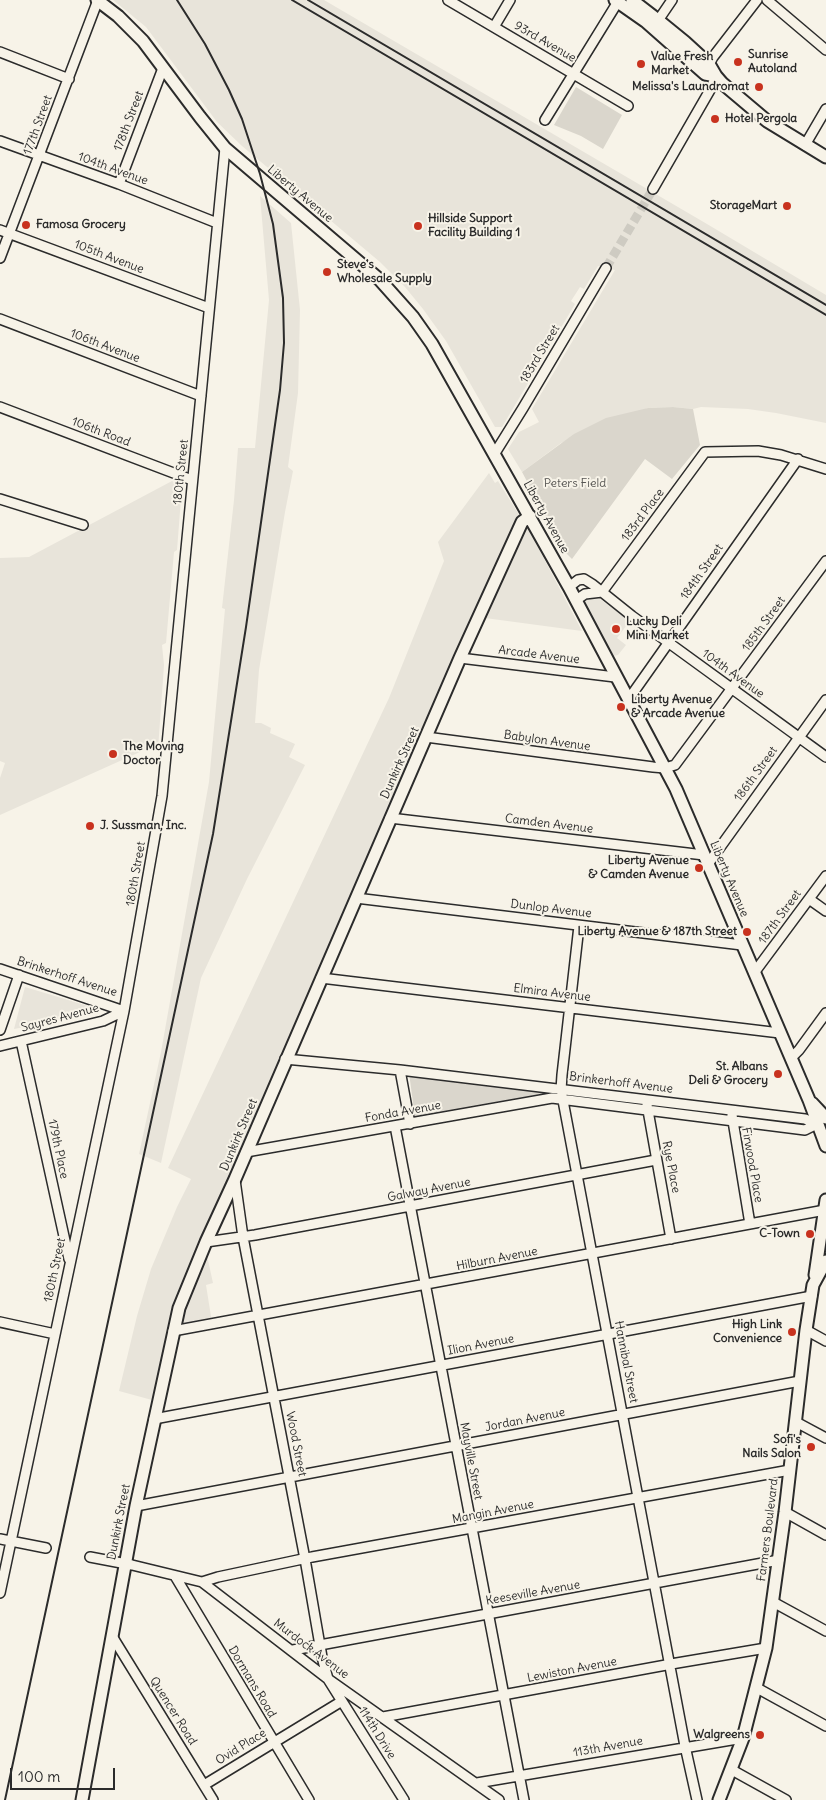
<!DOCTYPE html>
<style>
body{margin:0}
#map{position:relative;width:826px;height:1800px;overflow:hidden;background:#f7f3e8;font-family:Delius,sans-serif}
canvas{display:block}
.scale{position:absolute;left:10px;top:1768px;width:105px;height:22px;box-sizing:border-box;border:2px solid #2b2b2b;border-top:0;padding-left:6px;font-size:15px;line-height:18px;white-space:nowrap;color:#2b2b2b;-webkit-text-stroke:4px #f7f3e8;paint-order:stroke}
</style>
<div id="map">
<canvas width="826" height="1800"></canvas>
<div class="scale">100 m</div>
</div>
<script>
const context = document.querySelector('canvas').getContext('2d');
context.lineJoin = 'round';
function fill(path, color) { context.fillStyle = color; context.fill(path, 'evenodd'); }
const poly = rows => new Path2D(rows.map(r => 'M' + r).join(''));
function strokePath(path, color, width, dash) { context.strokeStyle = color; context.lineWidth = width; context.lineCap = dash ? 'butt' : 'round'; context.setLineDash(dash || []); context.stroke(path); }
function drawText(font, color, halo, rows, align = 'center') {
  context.font = font + ' Delius,sans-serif'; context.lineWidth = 4; context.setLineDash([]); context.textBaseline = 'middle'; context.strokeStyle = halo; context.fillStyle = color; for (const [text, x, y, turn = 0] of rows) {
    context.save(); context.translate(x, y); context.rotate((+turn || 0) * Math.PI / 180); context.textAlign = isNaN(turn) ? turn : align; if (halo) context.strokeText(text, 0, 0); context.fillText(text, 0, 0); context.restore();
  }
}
const built = poly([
 [113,0,324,0,707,224,826,295,826,423,776,413,748,409,701,407,693,409,673,407,648,408,561,443,522,472,508,449,519,432,539,422,532,409,615,270,598,266,584,289,580,287,571,301,575,304,502,427,495,427,446,341,423,309,405,287,380,262,242,146,217,122,146,27],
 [260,196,291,223,300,310,298,393,288,467,293,471,285,512,259,670,255,723,261,723,271,728,270,733,295,744,289,757,305,765,247,879,201,978,161,1163,139,1154,161,1052,209,782,225,609,222,608,234,500,238,448,255,448,269,300],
 [489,473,495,483,498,481,531,534,582,631,485,618,238,1184,206,1251,213,1283,206,1285,213,1329,178,1335,163,1403,119,1391,137,1316,151,1269,177,1207,191,1179,168,1168,389,698,444,561,438,542],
 [172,481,182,486,177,550,174,552,166,643,162,645,164,665,158,749,151,747,0,815,0,778,5,763,0,761,0,558,29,557],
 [597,597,630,621,617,638,626,645,618,655,613,656,584,599],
 [25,987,88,1006,86,1015,14,1029]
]);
const green = poly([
 [576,87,622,115,603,149,581,136,554,125],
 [673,407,693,409,700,445,672,479,645,459,572,559,564,551,522,472,574,434,606,418,648,408],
 [409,1073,553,1092,415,1117]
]);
const minorTunnel = poly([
 [606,268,653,189]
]);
const minor = poly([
 [448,0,628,106],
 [767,0,826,50],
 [655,25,672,0],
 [494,27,510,0],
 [0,52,69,79],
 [707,68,713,57,757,0],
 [545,120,619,0],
 [0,141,119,184,217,223],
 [805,145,826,109],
 [119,184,163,68],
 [653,189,710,90,716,76],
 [0,230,209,308],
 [0,258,98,0],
 [0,319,201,396],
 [0,407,192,480],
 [495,453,523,408,606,268],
 [0,499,83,525],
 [569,587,578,580,584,579,592,584,632,616,826,757],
 [602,592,705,452,758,451,781,455,826,469],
 [576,600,585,594,602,592],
 [460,658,615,677],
 [628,700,798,459],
 [426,737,653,767,665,768,675,765,826,561],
 [390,818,704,855],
 [708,864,826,700],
 [356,898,742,945],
 [809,899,826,911],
 [579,926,562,1075,561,1090,685,1746,697,1800],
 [0,969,124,1011],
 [754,973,826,876],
 [321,978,780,1033],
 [0,1030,19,975],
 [21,1041,69,1259],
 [0,1046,103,1021,124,1011],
 [791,1058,799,1050,826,1013],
 [285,1059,400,1070,805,1119,817,1124],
 [400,1070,410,1124],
 [647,1105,671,1239],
 [732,1115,750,1224],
 [395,1126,524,1800],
 [246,1152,552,1098,805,1130,817,1124],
 [235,1180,243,1237,305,1559,322,1657,328,1679,404,1800],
 [206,1242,255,1235,656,1160],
 [0,1322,55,1334],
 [806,1330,826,1341],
 [173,1331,825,1210],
 [154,1419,812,1296],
 [796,1422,826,1438],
 [136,1506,800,1381],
 [785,1512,826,1535],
 [0,1539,46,1548],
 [90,1557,132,1565,202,1582,328,1679,499,1800],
 [175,1576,309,1800],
 [202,1582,218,1577,312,1557,790,1470],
 [0,1593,124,1011,162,796,225,148],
 [773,1602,826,1631],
 [112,1636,213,1800],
 [293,1650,779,1560],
 [757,1688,826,1726],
 [383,1717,677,1663,766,1648],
 [732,1770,786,1800],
 [477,1783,743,1738],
 [204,1785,342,1701]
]);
const major = poly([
 [97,0,118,16,143,41,200,117,225,148,380,280,413,317,432,344,569,587,676,789,809,1100,826,1146],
 [615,0,645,21,705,74,716,76],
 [632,0,658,20,685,42,709,64,716,76,722,83,767,121,826,157],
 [812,1103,826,1118],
 [815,1275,826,1200],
 [82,1800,136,1506,179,1308,206,1242,235,1179,460,658,522,522,530,516],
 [719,1800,743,1738,766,1648,785,1512,806,1330,813,1285,826,1261]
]);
const rail = poly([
 [292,0,826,315],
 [308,0,826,305],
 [5,1800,213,834,246,627,280,390,284,343,283,298,273,224,260,174,242,119,229,90,205,44,177,0]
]);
const markers = [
 [738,62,5,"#c8321e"],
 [641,64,5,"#c8321e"],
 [759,87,5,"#c8321e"],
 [715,119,5,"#c8321e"],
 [787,206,5,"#c8321e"],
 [26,225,5,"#c8321e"],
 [418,226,5,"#c8321e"],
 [327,272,5,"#c8321e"],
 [616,629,5,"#c8321e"],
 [621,707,5,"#c8321e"],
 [113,754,5,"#c8321e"],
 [90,826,5,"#c8321e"],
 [699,868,5,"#c8321e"],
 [747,932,5,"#c8321e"],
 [778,1074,5,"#c8321e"],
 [810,1234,5,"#c8321e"],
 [792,1332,5,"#c8321e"],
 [811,1447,5,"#c8321e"],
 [760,1735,5,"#c8321e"]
];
const streetNames = [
 ["93rd Avenue",545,42,30],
 ["178th Street",129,121,-69],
 ["177th Street",38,125,-70],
 ["104th Avenue",113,169,20],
 ["Liberty Avenue",300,194,40],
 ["105th Avenue",109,257,21],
 ["106th Avenue",105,346,21],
 ["183rd Street",540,354,-59],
 ["106th Road",101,432,21],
 ["180th Street",181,472,-84],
 ["183rd Place",643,515,-53],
 ["Liberty Avenue",546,517,61],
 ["184th Street",702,572,-55],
 ["185th Street",764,624,-54],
 ["Arcade Avenue",539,655,7],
 ["104th Avenue",733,674,36],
 ["Babylon Avenue",547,741,8],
 ["Dunkirk Street",400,763,-66],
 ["186th Street",756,774,-54],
 ["Camden Avenue",549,824,7],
 ["180th Street",136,874,-80],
 ["Liberty Avenue",729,879,67],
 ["Dunlop Avenue",551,909,7],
 ["187th Street",780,917,-54],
 ["Brinkerhoff Avenue",67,977,18],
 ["Elmira Avenue",552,993,7],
 ["Sayres Avenue",60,1018,-15],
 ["Brinkerhoff Avenue",621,1083,7],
 ["Fonda Avenue",403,1112,-10],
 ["Dunkirk Street",239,1135,-67],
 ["179th Place",58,1149,78],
 ["Firwood Place",752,1165,80],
 ["Rye Place",671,1167,79],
 ["Galway Avenue",429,1190,-11],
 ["Hilburn Avenue",497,1259,-11],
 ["180th Street",55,1270,-78],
 ["Ilion Avenue",481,1345,-11],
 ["Hannibal Street",626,1362,79],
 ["Jordan Avenue",525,1420,-11],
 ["Wood Street",296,1444,79],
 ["Mayville Street",471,1461,79],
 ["Mangin Avenue",493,1512,-11],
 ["Dunkirk Street",119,1522,-79],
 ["Farmers Boulevard",768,1530,-83],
 ["Keeseville Avenue",533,1593,-10],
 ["Murdock Avenue",311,1649,37],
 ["Lewiston Avenue",572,1670,-11],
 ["Dormans Road",252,1682,59],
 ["Quencer Road",173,1711,58],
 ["114th Drive",377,1733,58],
 ["Ovid Place",241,1747,-32],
 ["113th Avenue",608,1747,-10]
];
const poiNames = [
 ["Sunrise",748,55],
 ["Autoland",748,69],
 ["Value Fresh",651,57],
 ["Market",651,71],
 ["Melissa's Laundromat",749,87,"right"],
 ["Hotel Pergola",725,119],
 ["StorageMart",777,206,"right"],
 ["Hillside Support",428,219],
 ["Facility Building 1",428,233],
 ["Famosa Grocery",36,225],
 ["Steve's",337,265],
 ["Wholesale Supply",337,279],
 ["Lucky Deli",626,622],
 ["Mini Market",626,636],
 ["Liberty Avenue",631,700],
 ["& Arcade Avenue",631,714],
 ["The Moving",123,747],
 ["Doctor",123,761],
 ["J. Sussman, Inc.",100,826],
 ["Liberty Avenue",689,861,"right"],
 ["& Camden Avenue",689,875,"right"],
 ["Liberty Avenue & 187th Street",737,932,"right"],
 ["St. Albans",768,1067,"right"],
 ["Deli & Grocery",768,1081,"right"],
 ["C-Town",800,1234,"right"],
 ["High Link",782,1325,"right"],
 ["Convenience",782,1339,"right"],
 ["Sofi's",801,1440,"right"],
 ["Nails Salon",801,1454,"right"],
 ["Walgreens",750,1735,"right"]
];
const parkNames = [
 ["Peters Field",575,484]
];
fill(built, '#e8e4da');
fill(green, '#dad6cc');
strokePath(minorTunnel, '#cecbc2', 9, [9, 4.5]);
strokePath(minor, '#2b2b2b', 12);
strokePath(major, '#2b2b2b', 15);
strokePath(minor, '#f7f3e8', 9);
strokePath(major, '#f7f3e8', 11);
strokePath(rail, '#2b2b2b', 2);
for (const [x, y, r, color] of markers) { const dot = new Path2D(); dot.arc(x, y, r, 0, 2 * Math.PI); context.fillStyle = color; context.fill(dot); strokePath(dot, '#f7f3e8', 2); }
drawText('12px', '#2b2b2b', '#f7f3e8', streetNames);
drawText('bold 12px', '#2b2b2b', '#f7f3e8', poiNames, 'left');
drawText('12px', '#575653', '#f7f3e8', parkNames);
</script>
